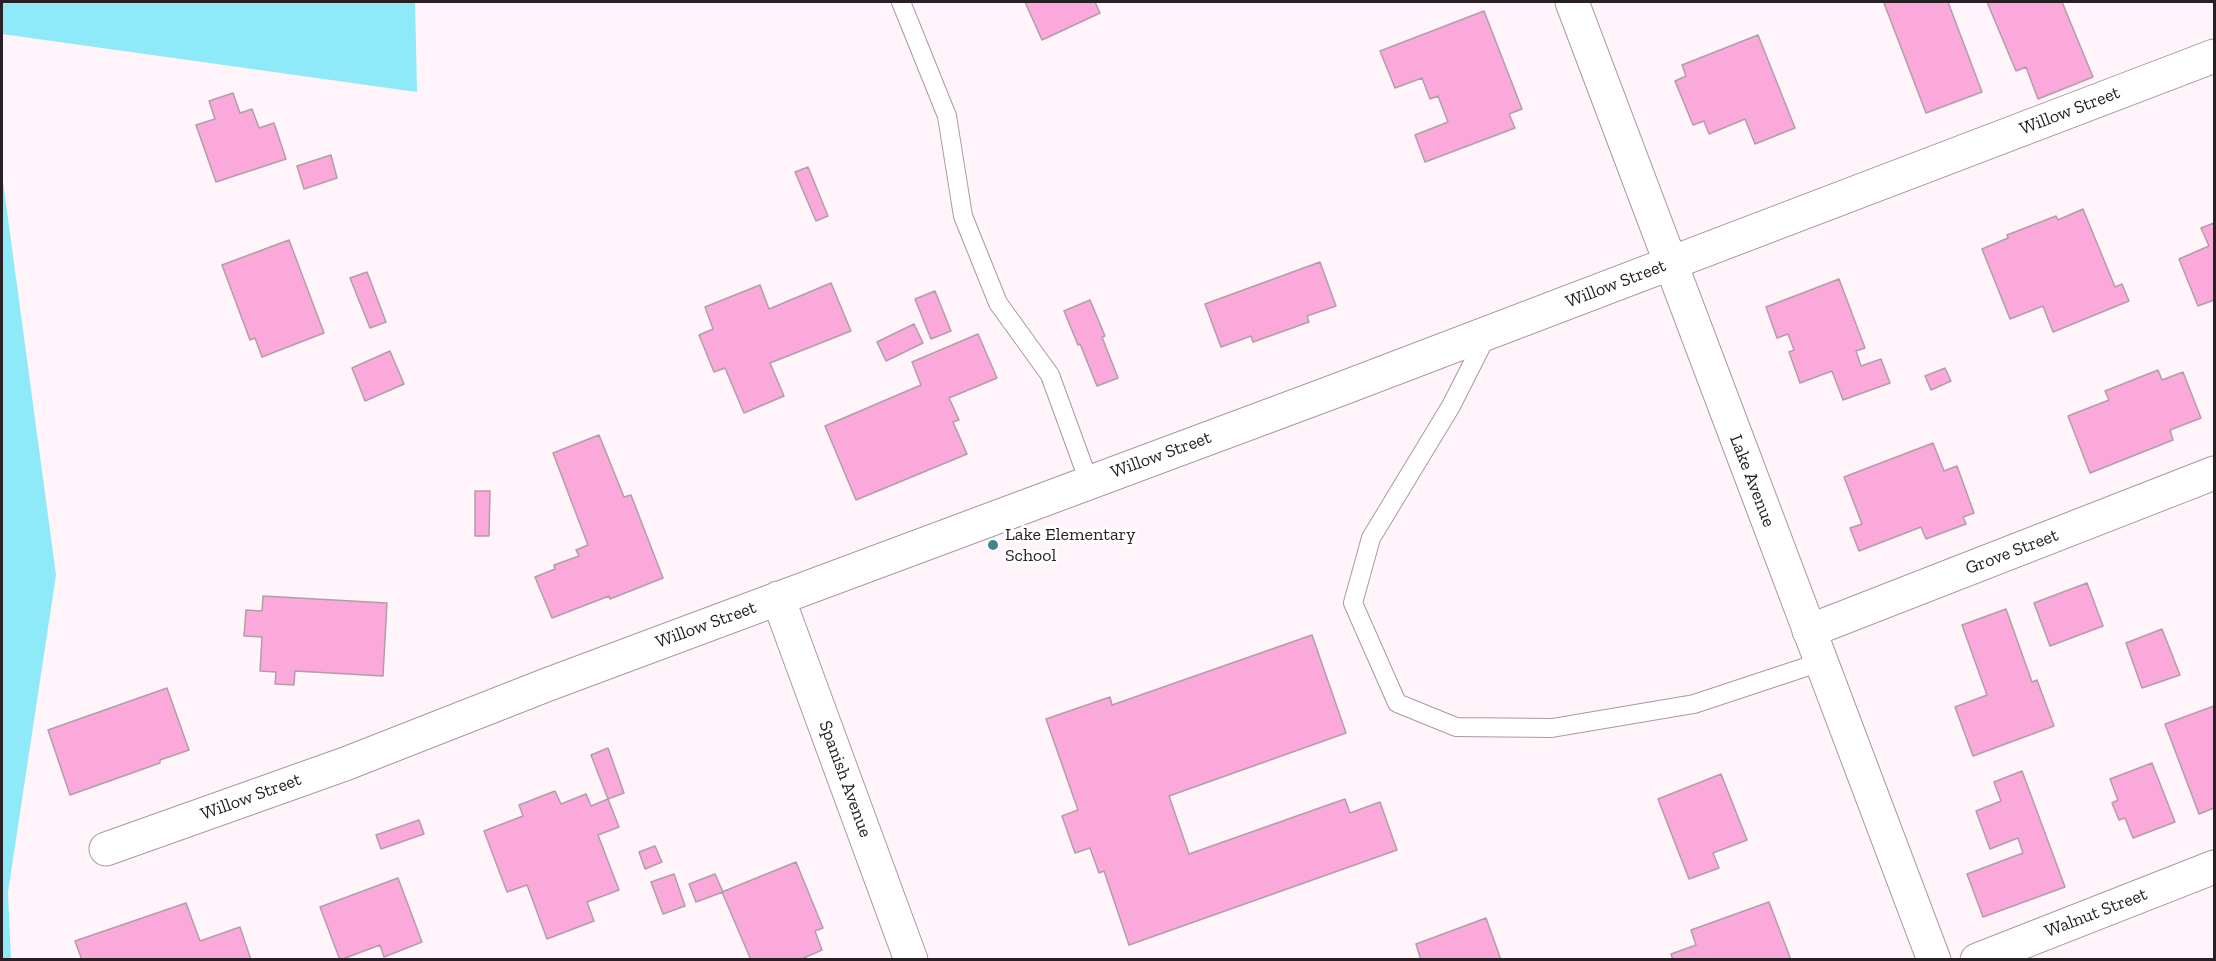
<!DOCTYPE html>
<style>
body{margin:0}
#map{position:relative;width:2216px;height:961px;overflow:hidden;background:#fef4fa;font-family:"Zilla Slab",serif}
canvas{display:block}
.frame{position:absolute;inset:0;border:3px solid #282025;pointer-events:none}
</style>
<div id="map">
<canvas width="2216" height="961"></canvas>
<div class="frame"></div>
</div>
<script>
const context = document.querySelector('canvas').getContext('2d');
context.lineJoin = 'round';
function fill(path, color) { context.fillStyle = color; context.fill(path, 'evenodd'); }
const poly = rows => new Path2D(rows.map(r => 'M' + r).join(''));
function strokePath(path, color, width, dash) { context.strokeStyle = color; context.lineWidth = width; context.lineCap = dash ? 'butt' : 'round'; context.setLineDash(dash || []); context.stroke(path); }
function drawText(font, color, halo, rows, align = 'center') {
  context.font = font + ' "Zilla Slab",serif'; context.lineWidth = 6; context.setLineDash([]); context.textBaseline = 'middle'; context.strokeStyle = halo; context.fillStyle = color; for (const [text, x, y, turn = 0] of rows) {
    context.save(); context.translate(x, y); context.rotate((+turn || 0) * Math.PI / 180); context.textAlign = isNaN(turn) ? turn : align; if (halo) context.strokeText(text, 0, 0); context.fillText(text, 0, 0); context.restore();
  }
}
const water = poly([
 [2,2,415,2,417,92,2,34],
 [2,174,56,575,8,892,11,960,2,959]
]);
const building = poly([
 [1025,2,1095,2,1100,13,1042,40,1025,2],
 [1888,2,1948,2,1982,92,1926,113,1884,3,1888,2],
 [1987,2,2062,2,2093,77,2038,99,2026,67,2016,71,1987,2],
 [1484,11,1522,109,1509,114,1515,128,1425,162,1415,135,1448,122,1438,96,1430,99,1422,78,1395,88,1380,51,1484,11],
 [1758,35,1795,128,1755,144,1745,119,1709,134,1704,121,1693,125,1675,81,1686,76,1682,65,1758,35],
 [233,93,240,113,252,109,259,128,274,123,286,159,216,182,196,125,215,119,209,101,233,93],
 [331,155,337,178,304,189,297,166,331,155],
 [808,167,828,216,816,221,795,172,808,167],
 [2083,209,2115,287,2122,284,2129,301,2053,332,2043,306,2010,319,1982,249,2008,238,2007,235,2056,216,2058,220,2083,209],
 [2214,223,2214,300,2198,306,2179,259,2209,246,2201,228,2214,223],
 [289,240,324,333,262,357,255,338,250,340,222,265,289,240],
 [1320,262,1336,306,1307,316,1309,322,1253,342,1251,336,1221,347,1205,304,1320,262],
 [367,272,386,322,370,328,350,278,367,272],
 [1839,279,1865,348,1856,351,1861,366,1881,359,1890,383,1843,400,1832,371,1800,383,1789,352,1794,350,1788,334,1777,338,1766,307,1839,279],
 [831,283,851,331,770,363,784,396,744,413,725,368,714,372,699,335,713,329,705,307,760,285,769,309,831,283],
 [935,291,951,331,931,339,915,299,935,291],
 [1090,300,1105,336,1102,337,1118,378,1097,386,1080,344,1078,345,1064,311,1090,300],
 [914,324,923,343,886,361,877,342,914,324],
 [978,334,997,378,949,398,959,420,953,422,967,454,856,500,825,426,921,385,912,362,978,334],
 [390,351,404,384,365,401,352,368,390,351],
 [1945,368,1951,381,1931,390,1925,376,1945,368],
 [2158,370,2162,380,2183,372,2201,418,2170,430,2173,440,2090,473,2068,416,2109,400,2105,391,2158,370],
 [599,435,624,497,631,495,663,578,610,599,609,596,552,618,535,577,555,569,554,565,579,556,576,550,588,545,553,453,599,435],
 [1933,443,1944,471,1957,466,1974,513,1963,517,1966,524,1926,539,1921,527,1859,551,1850,528,1862,524,1844,477,1933,443],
 [475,491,490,491,489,536,475,536,475,491],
 [2087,583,2103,626,2050,646,2034,603,2087,583],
 [263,596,387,603,383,676,295,671,294,685,275,684,276,672,260,671,262,637,244,636,246,610,262,611,263,596],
 [2006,609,2032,682,2037,680,2054,726,1973,756,1955,707,1987,695,1962,625,2006,609],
 [2162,629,2180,675,2142,688,2126,643,2162,629],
 [1312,635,1346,733,1169,796,1189,854,1345,799,1350,813,1380,802,1397,850,1129,945,1104,871,1099,873,1090,848,1075,853,1062,816,1078,810,1046,719,1110,697,1112,705,1312,635],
 [167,688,189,750,160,760,160,763,70,795,48,730,167,688],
 [2214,706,2214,808,2199,814,2165,724,2214,706],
 [608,748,624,793,608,799,591,755,608,748],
 [2152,763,2175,822,2133,838,2125,818,2119,820,2112,803,2118,800,2110,779,2152,763],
 [2022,771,2065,887,1983,917,1967,874,2023,853,2018,838,1990,849,1976,811,2001,801,1994,782,2022,771],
 [1721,774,1747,840,1713,853,1719,868,1689,879,1658,799,1721,774],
 [555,791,561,804,586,794,591,806,608,799,619,827,598,835,619,890,587,902,594,921,547,939,527,885,507,892,484,831,523,816,519,805,555,791],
 [419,820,424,834,381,849,376,835,419,820],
 [655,846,662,862,645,869,639,852,655,846],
 [796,862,823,928,815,931,822,950,799,960,751,960,722,892,796,862],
 [674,874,685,906,663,914,651,882,674,874],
 [715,874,723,892,696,902,689,884,715,874],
 [398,878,422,942,384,957,380,945,340,960,320,907,398,878],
 [1769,902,1791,960,1673,960,1671,954,1696,945,1691,930,1769,902],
 [186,903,200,941,240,927,251,960,82,960,75,941,186,903],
 [1486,918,1501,960,1421,960,1416,944,1486,918]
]);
const lane = poly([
 [901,2,947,116,963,216,998,303,1050,375,1089,482],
 [1488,333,1451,406,1371,538,1353,603,1397,703,1456,727,1552,728,1694,704,1821,662]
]);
const street = poly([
 [778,598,911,960],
 [1809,631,2214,473],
 [106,849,345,764,549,684,1338,390,2214,56],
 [1977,960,2214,867]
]);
const secondary = poly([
 [1572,2,1934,960]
]);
const markers = [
 [993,545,6,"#408692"]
];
const streetNames = [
 ["Willow Street",2070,111,-21],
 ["Willow Street",1616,284,-21],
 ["Willow Street",1161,455,-20],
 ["Lake Avenue",1752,481,69],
 ["Grove Street",2012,552,-21],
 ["Willow Street",706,625,-20],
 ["Spanish Avenue",845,779,70],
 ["Willow Street",251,797,-20],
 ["Walnut Street",2096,913,-21]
];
const poiNames = [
 ["Lake Elementary",1005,535],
 ["School",1005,556]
];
fill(water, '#8ee9f9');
fill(building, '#faa9da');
strokePath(building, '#b29da9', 1.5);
strokePath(lane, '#ac97a3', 20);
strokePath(street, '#ac97a3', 35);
strokePath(secondary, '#ac97a3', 35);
strokePath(lane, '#fff', 18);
strokePath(street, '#fff', 33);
strokePath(secondary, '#fff', 33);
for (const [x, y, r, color] of markers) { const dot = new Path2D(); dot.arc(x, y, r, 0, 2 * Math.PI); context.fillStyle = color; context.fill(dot); strokePath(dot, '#fff', 2); }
drawText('18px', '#282025', '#fff', streetNames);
drawText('18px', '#282025', '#fff', poiNames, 'left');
</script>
